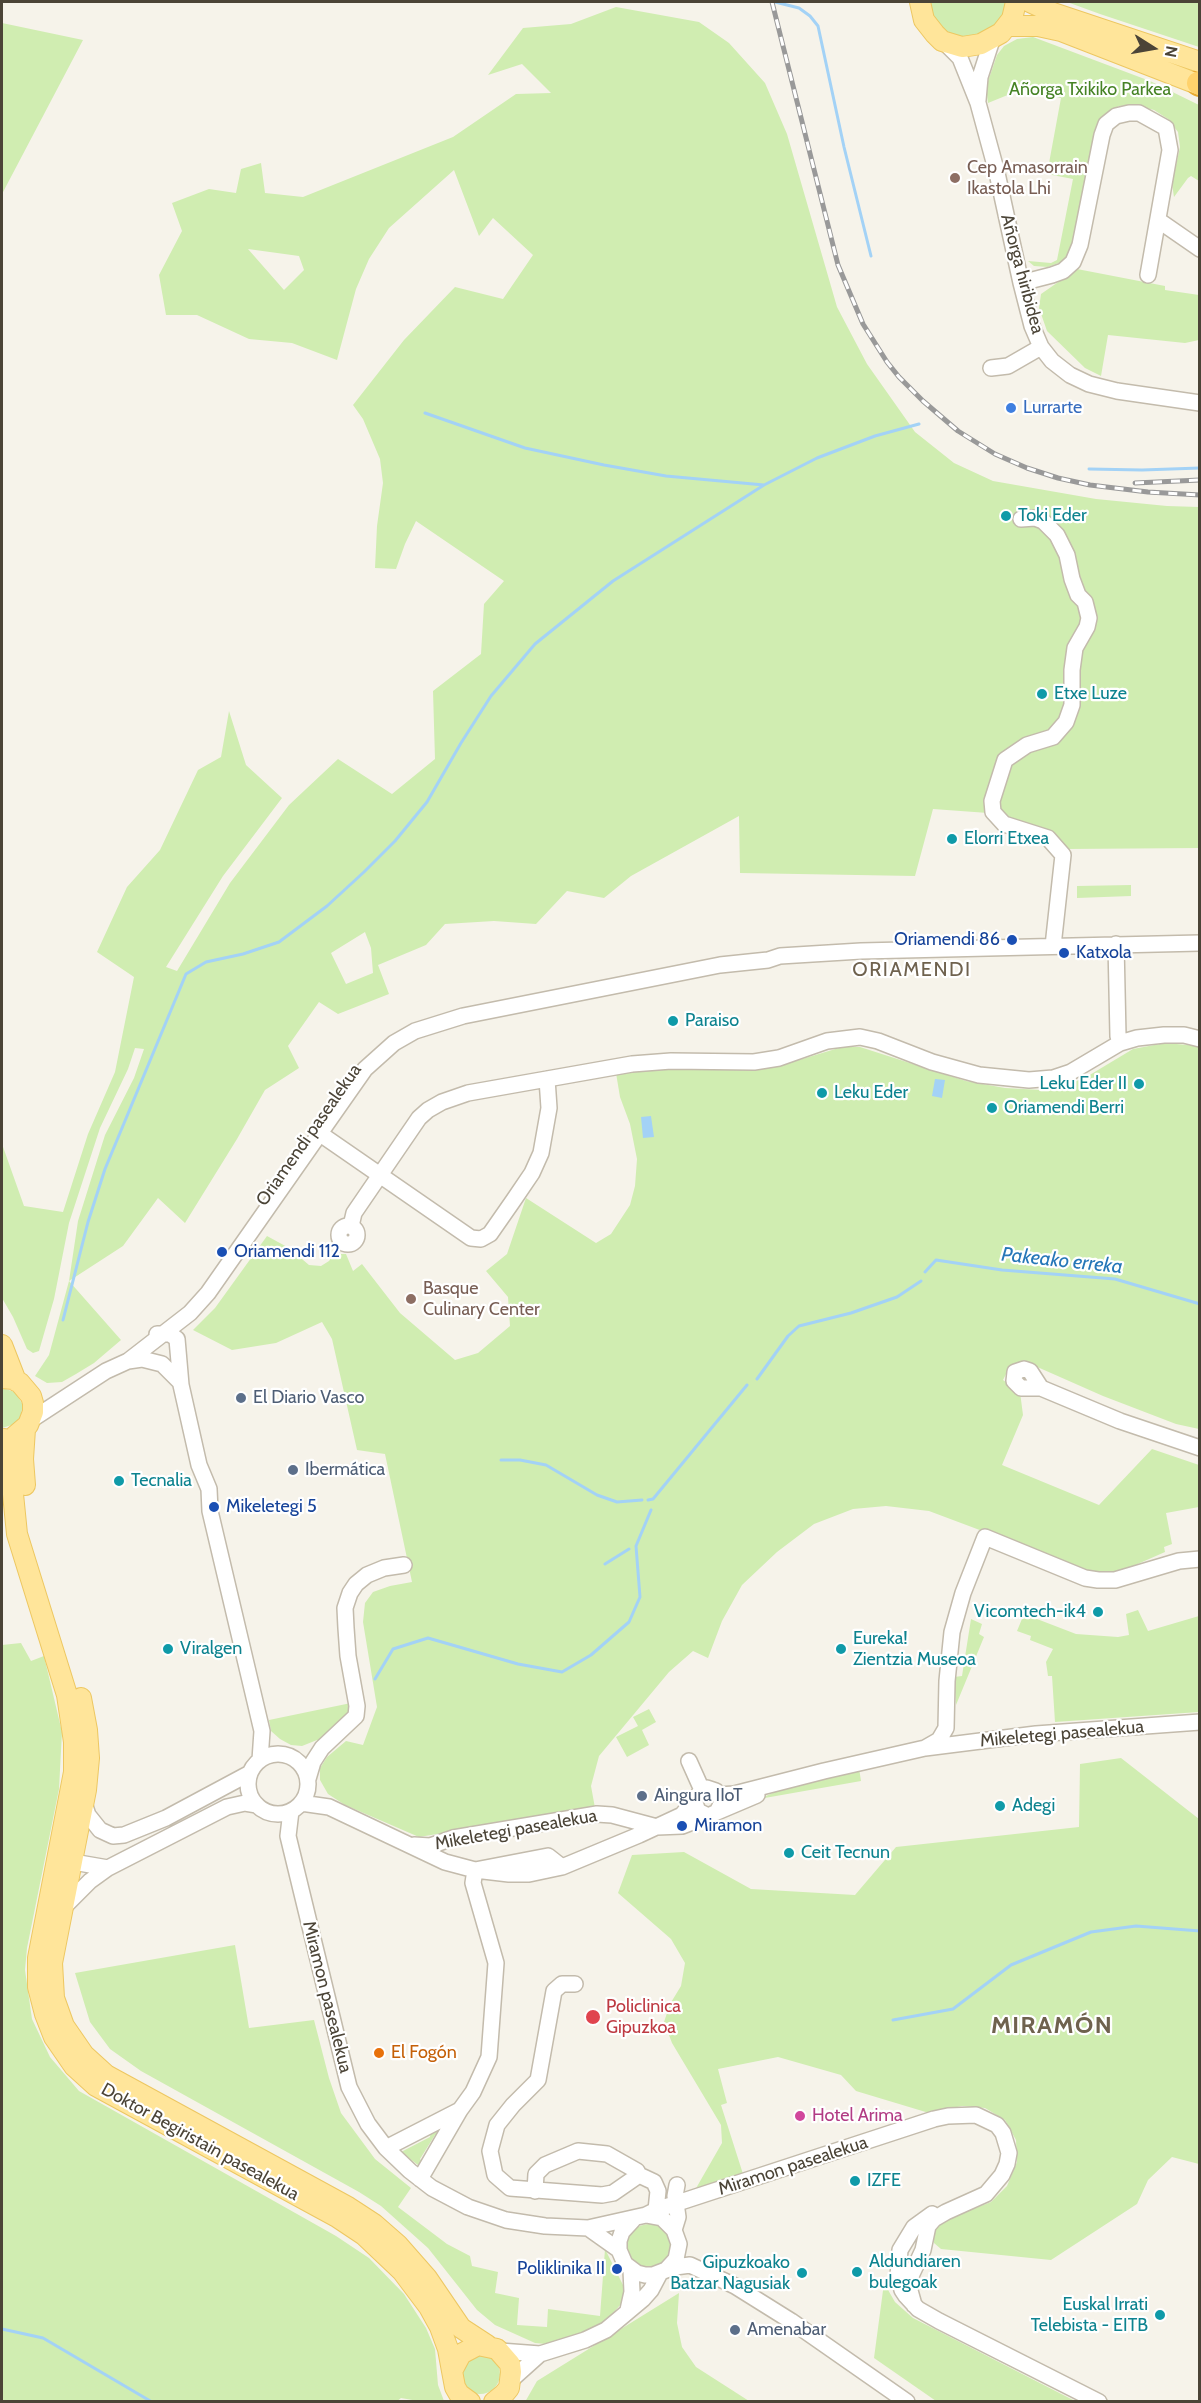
<!DOCTYPE html>
<meta charset="utf-8">
<style>
body{margin:0}
#map{position:relative;width:1201px;height:2403px;overflow:hidden;background:#f6f3ea;font-family:Cabin,sans-serif}
canvas{display:block}
.frame{position:absolute;inset:0;border:3px solid #4b4437;pointer-events:none}
.north{position:absolute;left:1123px;top:18px;width:60px;height:60px;-webkit-text-stroke:4px #fff;paint-order:stroke;rotate:101deg;font-size:16px;font-weight:700;line-height:24px;text-align:center;color:#4b4437}
.north::after{content:'';display:block;margin:auto;width:21px;height:27px;background:#4b4437;clip-path:polygon(50% 0,100% 100%,50% 72%,0 100%)}
</style>
<div id="map">
<canvas width="1201" height="2403"></canvas>
<div class="frame"></div>
<div class="north">N</div>
</div>
<script>
const context = document.querySelector('canvas').getContext('2d');
context.lineJoin = 'round';
function fill(path, color) { context.fillStyle = color; context.fill(path, 'evenodd'); }
const poly = rows => new Path2D(rows.map(r => 'M' + r).join(''));
function strokePath(path, color, width, dash) { context.strokeStyle = color; context.lineWidth = width; context.lineCap = dash ? 'butt' : 'round'; context.setLineDash(dash || []); context.stroke(path); }
function drawText(font, color, halo, rows, align = 'center') {
  context.font = font + ' Cabin,sans-serif'; context.lineWidth = 4.5; context.setLineDash([]); context.textBaseline = 'middle'; context.strokeStyle = halo; context.fillStyle = color; for (const [text, x, y, turn = 0] of rows) {
    context.save(); context.translate(x, y); context.rotate((+turn || 0) * Math.PI / 180); context.textAlign = isNaN(turn) ? turn : align; if (halo) context.strokeText(text, 0, 0); context.fillText(text, 0, 0); context.restore();
  }
}
const green = poly([
 [927,2,1008,2,1005,15,997,27,972,40,945,33,935,24],
 [1067,2,1199,2,1199,47,1100,14],
 [616,7,699,22,729,43,765,83,787,134,837,307,867,364,915,432,954,463,993,481,1096,499,1167,506,1199,507,1199,848,1067,849,988,813,933,809,915,876,740,873,739,816,631,876,604,898,567,891,536,924,494,921,445,924,426,945,378,965,389,994,338,1014,319,1002,288,1046,299,1068,265,1090,237,1139,185,1223,158,1198,123,1246,69,1281,121,1340,94,1363,76,1374,62,1382,47,1383,35,1376,49,1355,69,1281,78,1221,105,1135,134,1078,144,1049,135,1048,128,1069,100,1128,69,1223,54,1299,39,1351,33,1353,27,1349,13,1317,2,1298,2,1144,24,1206,63,1212,88,1134,115,1072,134,977,97,952,127,887,160,850,198,770,221,757,229,711,246,765,282,798,223,876,166,967,177,971,230,883,289,805,338,759,392,794,435,759,433,691,481,654,484,604,504,581,416,521,405,544,396,569,375,568,377,526,383,483,380,459,363,419,353,405,404,340,455,287,503,299,533,255,493,218,479,236,454,170,389,228,369,259,356,289,337,360,292,343,249,339,197,315,166,315,159,275,182,231,172,203,209,189,236,193,241,169,261,163,265,193,303,197,453,137,516,94,551,93,522,64,488,75,523,28,571,24],
 [248,249,299,256,304,270,284,290],
 [365,932,371,948,373,973,346,984,331,953],
 [2,23,83,40,2,194],
 [1033,37,1150,81,1199,105,1199,181,1191,176,1188,178,1174,197,1172,184,1180,147,1178,132,1168,119,1154,110,1134,105,1119,106,1105,115,1096,130,1070,253,1061,262,1048,267,1034,266,1028,261,1051,263,1057,260,1073,179,1047,174,1061,98,1020,90,988,103,986,87,997,55,1004,46,1017,39],
 [1077,269,1165,286,1165,290,1199,295,1199,340,1185,343,1108,335,1101,376,1085,368,1047,331,1039,308,1041,294],
 [1131,885,1131,896,1077,898,1077,886],
 [1165,1043,1199,1046,1199,1429,1176,1424,1103,1396,1026,1362,1009,1368,1003,1380,1020,1392,1023,1415,1002,1465,1099,1505,1152,1449,1199,1465,1199,1507,1166,1513,1172,1544,1164,1547,1165,1552,1124,1570,1112,1573,1089,1571,929,1511,886,1506,853,1509,814,1524,777,1552,742,1585,722,1621,708,1658,693,1651,669,1672,599,1756,591,1786,595,1808,419,1837,345,1805,328,1794,320,1780,320,1768,327,1757,346,1741,363,1745,377,1707,363,1622,365,1603,373,1592,390,1586,412,1582,385,1454,357,1450,332,1339,322,1322,276,1343,232,1350,193,1330,215,1308,267,1236,289,1248,309,1265,321,1266,329,1261,334,1254,346,1254,353,1271,362,1264,400,1313,455,1360,478,1353,510,1326,508,1297,486,1271,507,1254,526,1198,596,1243,611,1234,630,1205,635,1186,637,1159,630,1124,620,1097,616,1073,657,1069,746,1070,779,1066,842,1047,860,1047,966,1081,1005,1088,1042,1090,1065,1086,1088,1076,1133,1049],
 [2,1388,15,1392,23,1405,20,1418,15,1424,2,1428],
 [1138,1610,1148,1631,1199,1616,1199,1712,1055,1722,1052,1676,1048,1676,1046,1662,1053,1649,1030,1640,1031,1636,1017,1631,1024,1614,1076,1634,1118,1637,1129,1635,1126,1614],
 [971,1619,982,1624,979,1634,984,1637,956,1705,954,1677,962,1676],
 [21,1643,31,1661,44,1656,62,1732,59,1789,27,1948,25,1970,32,2019,50,2057,79,2091,336,2236,369,2258,404,2294,426,2328,435,2349,438,2385,444,2401,418,2401,401,2398,396,2402,2,2401,2,1645],
 [351,1703,351,1710,320,1742,317,1740,302,1746,291,1745,280,1739,271,1731,269,1720],
 [649,1709,656,1722,642,1730,649,1745,627,1757,616,1737,638,1726,633,1717],
 [1121,1758,1199,1819,1199,2164,1172,2157,1148,2180,1137,2204,1051,2260,941,2249,934,2243,933,2232,942,2221,991,2202,1007,2186,1017,2162,1016,2140,1005,2120,985,2108,962,2106,929,2113,856,2091,841,2075,778,2057,718,2069,727,2103,721,2105,743,2174,695,2190,722,2143,721,2125,672,2043,664,2022,670,2004,681,1986,685,1963,671,1939,618,1893,632,1855,684,1852,751,1889,855,1895,896,1847,1079,1827,1080,1764],
 [859,1768,861,1781,759,1799,775,1792],
 [235,1945,249,2028,314,2020,329,2078,341,2113,375,2159,411,2188,398,2207,447,2244,470,2256,472,2266,498,2272,495,2293,519,2298,517,2325,547,2327,548,2309,600,2316,605,2249,625,2289,622,2303,604,2323,556,2345,535,2343,495,2325,477,2310,428,2248,381,2206,359,2192,141,2071,110,2049,90,2022,75,1973],
 [445,2122,438,2140,435,2135,420,2159,424,2164,418,2165,401,2152,430,2137,431,2129],
 '627 2246a22 22 0 1 1 44 0a22 22 0 1 1-44 0Z',
 [884,2283,895,2302,913,2318,1075,2401,936,2401,874,2358],
 [679,2293,677,2323,682,2347,696,2367,749,2401,525,2402,537,2381],
 '460 2374a20 20 0 1 1 40 0a20 20 0 1 1-40 0Z'
]);
const water = poly([
 [935,1079,945,1080,942,1098,932,1096],
 [651,1116,654,1137,643,1138,641,1117]
]);
const stream = poly([
 [775,2,799,8,810,16,818,26,844,147,871,256],
 [425,413,525,448,604,465,666,476,764,485],
 [1089,469,1142,470,1200,468],
 [925,1272,936,1260,1002,1270,1115,1279,1200,1304],
 [63,1320,88,1222,105,1169,186,974,206,962,243,954,279,942,327,906,364,872,395,841,427,802,461,743,491,696,535,644,613,581,764,485,817,458,875,436,919,424],
 [757,1379,788,1336,799,1326,851,1313,897,1297,921,1281],
 [501,1460,520,1460,546,1465,597,1495,617,1502,642,1500],
 [648,1500,653,1499,747,1385],
 [605,1564,629,1549],
 [375,1679,393,1649,428,1638,518,1664,562,1672,591,1655,629,1622,640,1597,636,1546,651,1510],
 [893,2020,953,2009,1011,1965,1091,1932,1136,1926,1200,1931],
 [2,2329,43,2338,152,2402]
]);
const minor = poly([
 [945,43,960,58,978,103,997,173,1021,283,1032,326,1041,347,1052,361,1070,375,1089,384,1117,391,1200,403],
 [978,100,980,77,992,40],
 [1158,220,1200,249],
 [1021,283,1052,275,1063,271,1073,262,1080,245,1102,135,1106,124,1116,116,1129,113,1139,113,1166,128,1170,150,1148,275],
 [991,368,1008,366,1041,347],
 [1021,519,1035,518,1043,521,1057,535,1067,555,1072,579,1078,595,1085,602,1089,618,1087,627,1075,648,1072,670,1072,705,1066,722,1053,737,1027,745,1005,760,992,801,993,812,1004,824,1048,838,1063,855,1053,946],
 [1116,944,1118,1036,1120,1043],
 [319,1133,471,1238,481,1239,490,1234,513,1201,532,1173,541,1153,549,1108,547,1079],
 '339 1235a9 9 0 1 1 18 0a9 9 0 1 1-18 0Z',
 [351,1226,354,1213,419,1118,428,1110,442,1102,468,1093,632,1064,671,1061,754,1062,779,1058,827,1041,860,1037,878,1041,932,1062,979,1075,1029,1080,1053,1078,1071,1072,1120,1043,1137,1038,1164,1035,1184,1035,1200,1039],
 [157,1334,170,1334,177,1339,181,1385,199,1465,209,1489,210,1511,262,1731,260,1760],
 [128,1361,142,1359,162,1364,180,1382],
 [1041,1388,1030,1371,1024,1369,1015,1372,1014,1381,1021,1388,1041,1388,1120,1421,1200,1448],
 [31,1420,106,1371,128,1361,190,1313,208,1293,365,1069,394,1043,415,1031,463,1016,720,965,768,960,780,956,861,951,1200,943],
 [925,1748,939,1740,946,1728,947,1681,952,1632,963,1593,985,1537,1085,1578,1098,1580,1115,1580,1179,1561,1200,1559],
 '248 1784a30 30 0 1 1 60 0a30 30 0 1 1-60 0Z',
 [689,1761,702,1790],
 [308,1779,313,1762,322,1748,356,1716,357,1706,348,1656,346,1628,345,1608,350,1593,356,1584,367,1575,384,1568,404,1565],
 [719,1795,734,1794,824,1771,925,1748,1036,1734,1200,1722],
 [84,1803,88,1815,100,1830,113,1836,124,1835,166,1818,250,1773],
 [301,1803,329,1807,445,1862,475,1870,509,1874,529,1874,562,1867,639,1835,682,1815,698,1811],
 [291,1811,288,1836,349,2087,368,2124,386,2148,410,2171,432,2188,468,2207,506,2220,545,2226,588,2228,646,2215,662,2218,674,2230,679,2244,676,2259,666,2270,653,2275,645,2275,637,2273,625,2264,619,2250,619,2241,622,2232,633,2220],
 [717,1812,757,1795],
 [682,1815,702,1790,707,1788,716,1791,721,1799,721,1804,717,1812,708,1816,698,1811,694,1800],
 [414,1845,430,1846,453,1838,597,1814,612,1815,657,1827,682,1826,708,1816],
 [71,1849,73,1857,79,1863,108,1868],
 [63,1908,90,1881,108,1868,227,1807,245,1803,257,1805],
 [575,1984,562,1984,554,1991,538,2080,513,2105,497,2125,490,2151,495,2175,510,2188,602,2195,613,2193,639,2175,654,2182,658,2191,656,2210],
 [386,2148,460,2110],
 [420,2179,460,2110,473,2092,489,2057,496,1963,473,1883,475,1870,548,1856,562,1867],
 [535,2191,536,2174,545,2165,578,2151,607,2154,637,2171,639,2175],
 [932,2214,914,2227,900,2250,898,2276,902,2290,906,2296,918,2309,939,2321,1099,2402],
 [646,2215,656,2210,934,2119,948,2116,976,2115,997,2125,1003,2133,1009,2153,1007,2164,1002,2175,986,2194,946,2212,934,2219,928,2226,923,2250,910,2278,909,2287,914,2305],
 [588,2228,619,2250],
 [674,2230,678,2217,675,2196,677,2185],
 [668,2268,690,2265,735,2286,791,2321,907,2402],
 [628,2310,632,2292,631,2270],
 [500,2351,540,2354,585,2340,606,2330,643,2299,651,2290,660,2273],
 [511,2380,540,2354]
]);
const major = poly([
 [920,2,924,20,935,34,942,41,962,47,981,44,1001,33,1012,19,1016,2],
 [1030,2,1053,13,1200,62],
 [1008,26,1038,26,1061,31,1200,85],
 [2,1345,16,1381],
 [2,1378,13,1379,20,1383,31,1396,33,1403,33,1412,28,1425,15,1436],
 [4,1439,9,1454,17,1534,67,1695,74,1742,74,1772,38,1958,38,1987,45,2014,54,2037,74,2066,96,2086,337,2217,364,2235,402,2271,429,2307,440,2327,448,2349,452,2371],
 [25,1485,23,1459,25,1429],
 [81,1698,87,1730,89,1758,86,1790,52,1963,54,1998,64,2026,84,2055,106,2075,348,2207,374,2224,398,2245,427,2278,461,2328,487,2345],
 [470,2402,459,2394,455,2387,452,2371,461,2354,478,2345,497,2349,510,2364,511,2372,509,2388,504,2394,494,2402]
]);
const highway = poly([
 [1198,83,1200,84]
]);
const rail = poly([
 [772,2,838,265,863,324,887,362,899,377,923,401,958,431,995,454,1027,468,1058,478,1090,485,1148,492,1200,495],
 [1135,483,1200,480]
]);
const markers = [
 [955,178,6,"#8d6e63"],
 [1011,408,6,"#3f7fe0"],
 [1006,516,6,"#0f9aa8"],
 [1042,694,6,"#0f9aa8"],
 [952,839,6,"#0f9aa8"],
 [1012,940,6,"#1a4fb4"],
 [1064,953,6,"#1a4fb4"],
 [673,1021,6,"#0f9aa8"],
 [1139,1084,6,"#0f9aa8"],
 [822,1093,6,"#0f9aa8"],
 [992,1108,6,"#0f9aa8"],
 [222,1252,6,"#1a4fb4"],
 [411,1299,6,"#8d6e63"],
 [241,1398,6,"#5c6f8a"],
 [293,1470,6,"#5c6f8a"],
 [119,1481,6,"#0f9aa8"],
 [214,1507,6,"#1a4fb4"],
 [1098,1612,6,"#0f9aa8"],
 [168,1649,6,"#0f9aa8"],
 [841,1649,6,"#0f9aa8"],
 [642,1796,6,"#5c6f8a"],
 [1000,1806,6,"#0f9aa8"],
 [682,1826,6,"#1a4fb4"],
 [789,1853,6,"#0f9aa8"],
 [593,2017,8,"#e0444e"],
 [379,2053,6,"#e8710a"],
 [800,2116,6,"#d1479c"],
 [855,2181,6,"#0f9aa8"],
 [617,2269,6,"#1a4fb4"],
 [857,2272,6,"#0f9aa8"],
 [802,2273,6,"#0f9aa8"],
 [1160,2315,6,"#0f9aa8"],
 [735,2330,6,"#5c6f8a"]
];
const parkNames = [
 ["Añorga Txikiko Parkea",1090,90]
];
const educationNames = [
 ["Cep Amasorrain",967,168],
 ["Ikastola Lhi",967,189],
 ["Basque",423,1289],
 ["Culinary Center",423,1310]
];
const streetNames = [
 ["Añorga hiribidea",1022,274,75],
 ["Oriamendi pasealekua",309,1135,-55],
 ["Mikeletegi pasealekua",1062,1734,-5],
 ["Mikeletegi pasealekua",516,1830,-10],
 ["Miramon pasealekua",327,1997,76],
 ["Doktor Begiristain pasealekua",200,2142,29],
 ["Miramon pasealekua",793,2166,-18]
];
const shopNames = [
 ["Lurrarte",1023,408]
];
const cultureNames = [
 ["Toki Eder",1018,516],
 ["Etxe Luze",1054,694],
 ["Elorri Etxea",964,839],
 ["Paraiso",685,1021],
 ["Leku Eder II",1127,1084,"right"],
 ["Leku Eder",834,1093],
 ["Oriamendi Berri",1004,1108],
 ["Tecnalia",131,1481],
 ["Vicomtech-ik4",1086,1612,"right"],
 ["Eureka!",853,1639],
 ["Zientzia Museoa",853,1660],
 ["Viralgen",180,1649],
 ["Adegi",1012,1806],
 ["Ceit Tecnun",801,1853],
 ["IZFE",867,2181],
 ["Aldundiaren",869,2262],
 ["bulegoak",869,2283],
 ["Gipuzkoako",790,2263,"right"],
 ["Batzar Nagusiak",790,2284,"right"],
 ["Euskal Irrati",1148,2305,"right"],
 ["Telebista - EITB",1148,2326,"right"]
];
const transitNames = [
 ["Oriamendi 86",1000,940,"right"],
 ["Katxola",1076,953],
 ["Oriamendi 112",234,1252],
 ["Mikeletegi 5",226,1507],
 ["Miramon",694,1826],
 ["Poliklinika II",605,2269,"right"]
];
const serviceNames = [
 ["El Diario Vasco",253,1398],
 ["Ibermática",305,1470],
 ["Aingura IIoT",654,1796],
 ["Amenabar",747,2330]
];
const healthNames = [
 ["Policlinica",606,2007],
 ["Gipuzkoa",606,2028]
];
const foodNames = [
 ["El Fogón",391,2053]
];
const hotelNames = [
 ["Hotel Arima",812,2116]
];
const neighbourhoodNames = [
 ["ORIAMENDI",912,970]
];
const waterNames = [
 ["Pakeako erreka",1062,1261,6]
];
const districtNames = [
 ["MIRAMÓN",1052,2026]
];
fill(green, '#d0edb1');
fill(water, '#a3d2f6');
strokePath(stream, '#a3d2f6', 3);
strokePath(minor, '#c3bbac', 18);
strokePath(major, '#edc761', 22);
strokePath(highway, '#e9ab31', 26);
strokePath(minor, '#fff', 15);
strokePath(major, '#ffe59a', 20);
strokePath(highway, '#ffd26c', 22);
strokePath(rail, '#999', 5);
strokePath(rail, '#fff', 3, [9]);
for (const [x, y, r, color] of markers) { const dot = new Path2D(); dot.arc(x, y, r, 0, 2 * Math.PI); context.fillStyle = color; context.fill(dot); strokePath(dot, '#fff', 2); }
drawText('18px', '#468325', '#fff', parkNames);
drawText('18px', '#785e54', '#fff', educationNames, 'left');
drawText('18px', '#4b4437', '#fff', streetNames);
drawText('18px', '#366cbe', '#fff', shopNames, 'left');
drawText('18px', '#0d838f', '#fff', cultureNames, 'left');
drawText('18px', '#164399', '#fff', transitNames, 'left');
drawText('18px', '#4e5e75', '#fff', serviceNames, 'left');
drawText('18px', '#be3a42', '#fff', healthNames, 'left');
drawText('18px', '#c56008', '#fff', foodNames, 'left');
drawText('18px', '#b23c85', '#fff', hotelNames, 'left');
context.letterSpacing = '1.5px';
drawText('20px', '#6f624e', '#fff', neighbourhoodNames);
context.letterSpacing = '0px';
drawText('italic 20px', '#2677b8', '#fff', waterNames);
context.letterSpacing = '1.5px';
drawText('bold 24px', '#6f624e', '#fff', districtNames);
context.letterSpacing = '0px';
</script>
